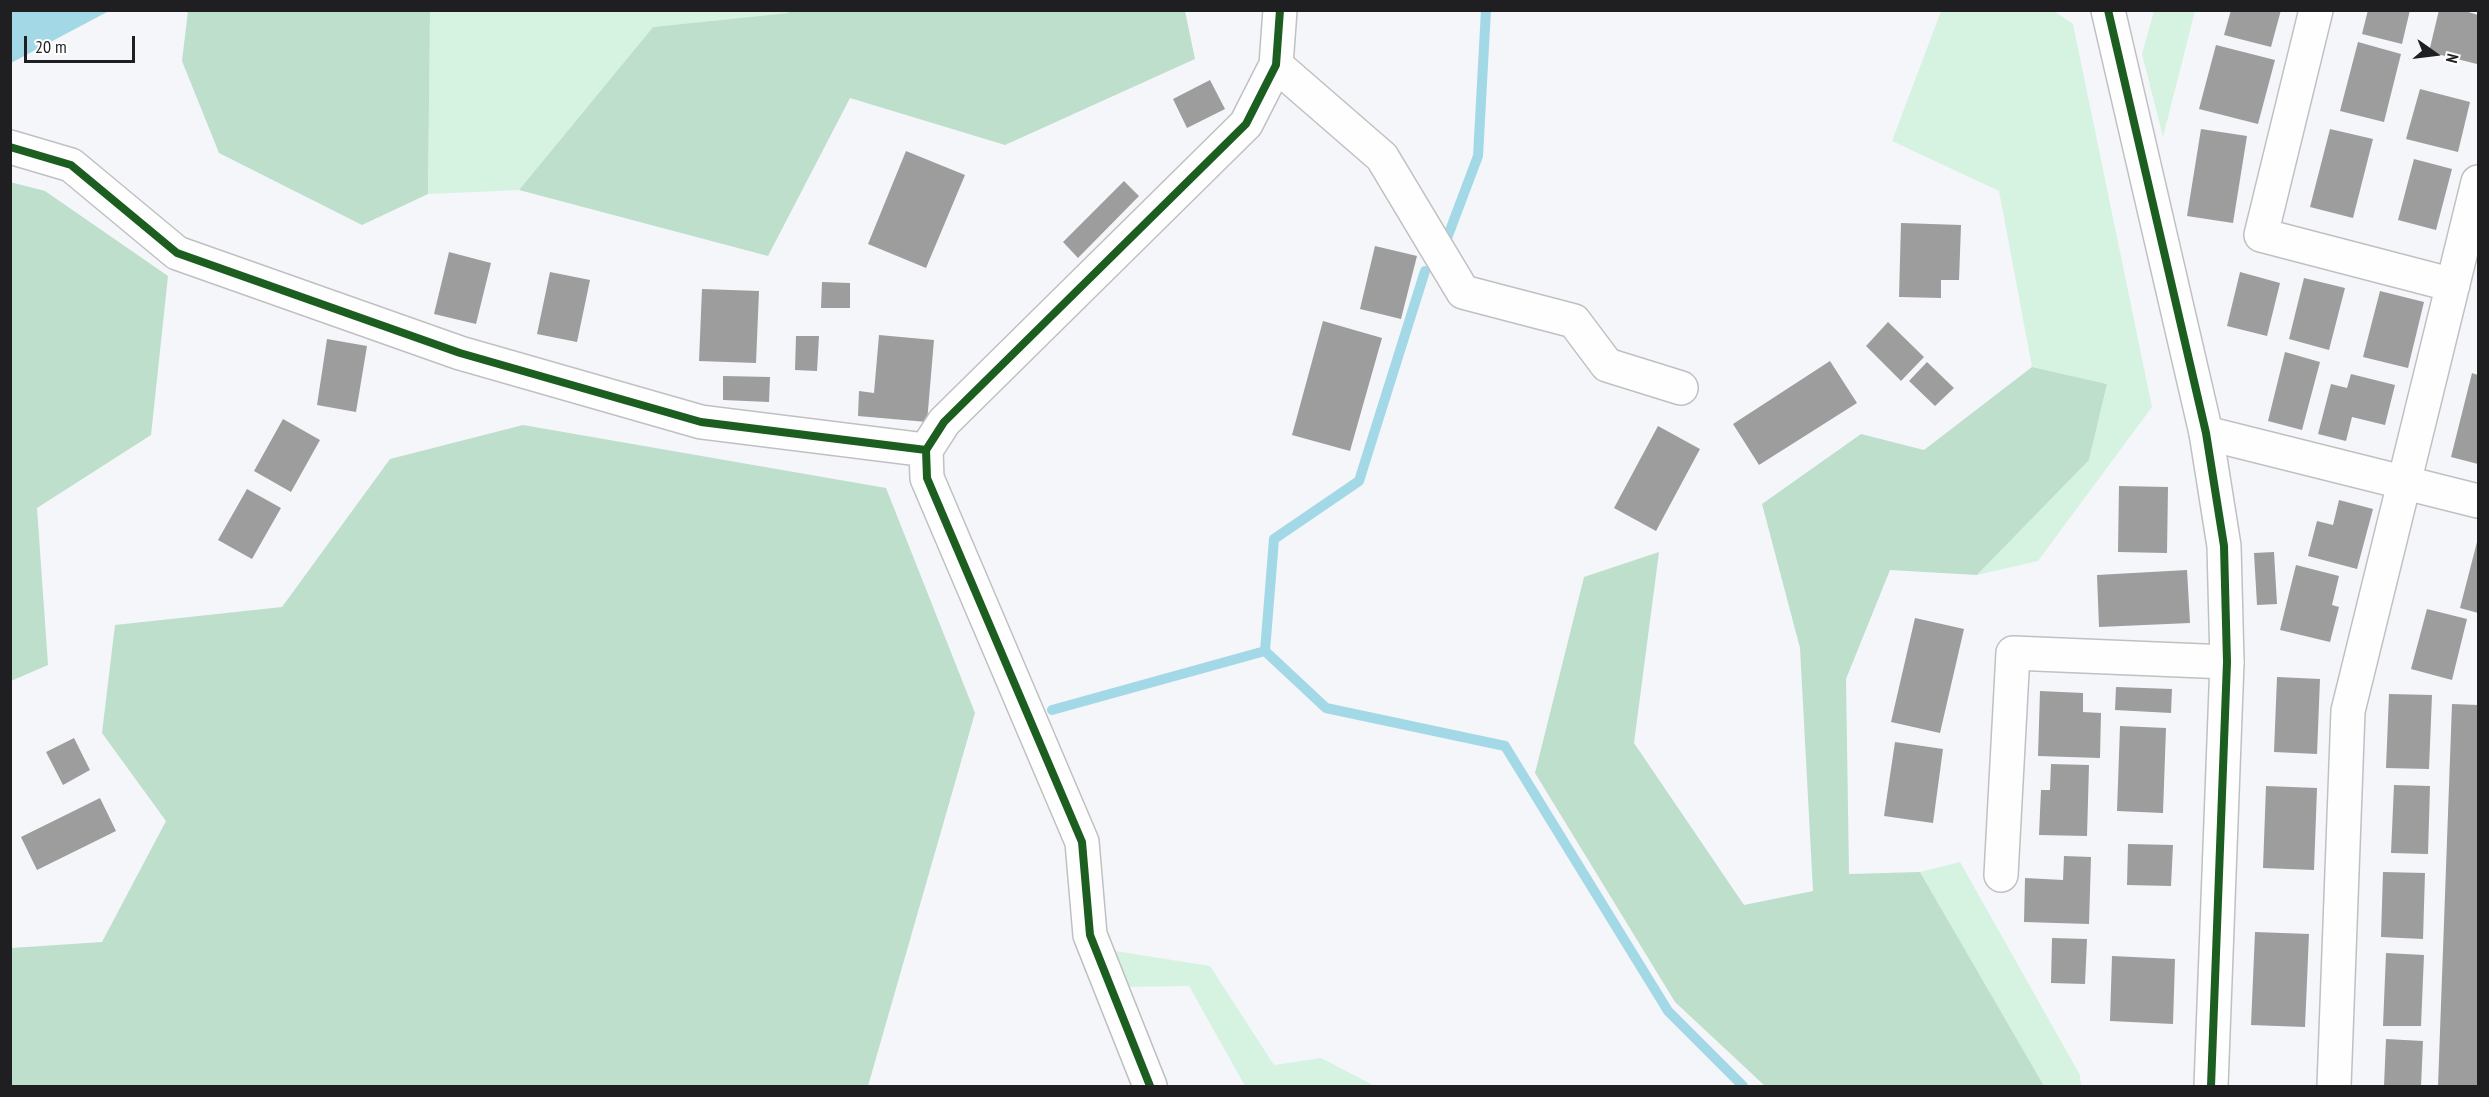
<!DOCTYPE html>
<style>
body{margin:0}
#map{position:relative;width:2489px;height:1097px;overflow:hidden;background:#f5f6fa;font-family:"PT Sans Narrow",sans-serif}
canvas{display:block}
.frame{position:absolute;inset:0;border:12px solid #1f1f21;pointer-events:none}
.north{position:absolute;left:2405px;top:24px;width:60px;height:60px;-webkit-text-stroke:4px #fff;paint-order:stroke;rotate:104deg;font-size:16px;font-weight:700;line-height:24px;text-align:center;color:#1f1f21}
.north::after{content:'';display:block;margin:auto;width:21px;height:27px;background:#1f1f21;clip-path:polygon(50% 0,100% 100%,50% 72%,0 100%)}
.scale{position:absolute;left:24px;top:36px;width:111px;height:27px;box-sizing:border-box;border:3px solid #1f1f21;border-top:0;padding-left:8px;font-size:18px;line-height:21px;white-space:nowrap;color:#1f1f21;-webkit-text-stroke:4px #fff;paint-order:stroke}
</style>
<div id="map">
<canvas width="2489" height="1097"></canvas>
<div class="frame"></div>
<div class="north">N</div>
<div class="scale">20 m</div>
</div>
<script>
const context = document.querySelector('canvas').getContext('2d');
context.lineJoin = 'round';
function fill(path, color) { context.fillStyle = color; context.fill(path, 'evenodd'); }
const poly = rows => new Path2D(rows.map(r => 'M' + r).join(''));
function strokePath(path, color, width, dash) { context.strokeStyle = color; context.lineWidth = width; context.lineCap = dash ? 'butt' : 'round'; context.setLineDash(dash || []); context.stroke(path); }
const green = poly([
 [430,11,788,11,788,13,653,27,519,190,428,194],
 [1941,11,2054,11,2073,24,2152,407,2038,561,1977,575,2089,460,2107,384,2032,367,1999,191,1892,141],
 [2154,11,2195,11,2163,137,2142,54],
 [1960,862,2080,1075,2081,1086,2044,1086,1920,872],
 [1115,951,1210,966,1274,1065,1321,1058,1375,1086,1245,1086,1189,986,1126,987]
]);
const forest = poly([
 [188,11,430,11,428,194,362,225,219,153,182,61],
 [788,11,1185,11,1195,59,1005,145,850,98,768,256,519,190,653,27,788,13],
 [10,182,45,191,168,276,151,435,37,508,48,665,11,681],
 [2032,367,2107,384,2089,460,1977,575,1890,570,1846,679,1849,874,1920,872,2044,1086,1765,1086,1675,1002,1535,773,1584,577,1659,552,1634,743,1744,905,1813,891,1800,648,1762,504,1861,434,1924,450],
 [523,425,886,488,975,713,868,1086,11,1086,11,948,102,942,166,821,102,733,115,625,282,607,390,459]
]);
const water = poly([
 [11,10,109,10,109,11,11,63]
]);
const stream = poly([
 [1446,241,1478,156,1486,10],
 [1425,271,1359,481,1274,539,1265,651,1326,708,1505,746,1668,1011,1743,1086],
 [1052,710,1265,651]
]);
const building = poly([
 [2231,10,2281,10,2271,47,2224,35],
 [2368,10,2410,10,2402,44,2362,34],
 [2439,10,2462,10,2478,15,2477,64,2429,52],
 [2358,42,2401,54,2384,122,2340,111],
 [2216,45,2275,60,2258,124,2199,109],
 [1210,80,1225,109,1187,128,1173,99],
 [2420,89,2470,102,2458,152,2406,139],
 [2201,129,2247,136,2233,223,2187,216],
 [2330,129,2373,139,2353,218,2310,207],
 [906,151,965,175,926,268,868,244],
 [2414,159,2452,169,2436,230,2398,220],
 [1124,181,1139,196,1078,258,1063,242],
 [1901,223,1961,225,1959,280,1941,280,1941,298,1899,297],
 [1375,246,1417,256,1401,319,1360,309],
 [449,252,491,263,476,324,434,314],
 [550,272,590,280,577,342,537,334],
 [2240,272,2280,283,2267,336,2227,326],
 [2304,278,2345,288,2329,350,2289,339],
 [822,282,850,283,850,308,821,308],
 [702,289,759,291,756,363,699,361],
 [2380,291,2424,302,2408,368,2363,357],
 [1323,321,1382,338,1350,451,1292,435],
 [1888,322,1924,357,1901,381,1866,346],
 [879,335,934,340,927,422,858,416,859,391,874,393],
 [796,336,819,336,817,371,795,370],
 [327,339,367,346,356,412,317,405],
 [2285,352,2320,362,2302,430,2268,421],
 [1830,361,1857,403,1759,465,1733,424],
 [1927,362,1954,388,1935,406,1909,381],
 [2472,373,2478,375,2478,464,2451,457],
 [2351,374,2395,385,2385,425,2352,417,2346,441,2318,434,2331,384,2347,388],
 [723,376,770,377,769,402,723,400],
 [283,419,320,440,291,492,254,471],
 [1658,426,1700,449,1656,531,1614,508],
 [2119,486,2168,487,2167,553,2118,552],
 [247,489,281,508,252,559,218,540],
 [2339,500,2373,509,2357,569,2308,556,2317,521,2333,525],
 [2478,538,2478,613,2460,608],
 [2274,552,2277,604,2257,605,2254,553],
 [2296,565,2339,576,2332,605,2339,607,2330,642,2280,630],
 [2187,570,2190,623,2099,627,2097,575],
 [2427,609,2467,619,2452,680,2411,669],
 [1915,618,1964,629,1940,733,1891,722],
 [2277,677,2320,679,2317,754,2274,752],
 [2116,687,2172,689,2171,713,2115,710],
 [2040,691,2083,693,2083,712,2101,713,2100,758,2038,756],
 [2389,694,2432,695,2429,769,2386,768],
 [2452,704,2478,705,2478,1086,2438,1086],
 [2120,726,2166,728,2163,813,2117,811],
 [74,738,90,770,63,785,46,752],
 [1895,742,1943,749,1933,823,1884,816],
 [2051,764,2089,765,2087,836,2039,835,2041,790,2050,790],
 [2394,785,2430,786,2428,854,2391,853],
 [2266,786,2317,788,2314,870,2263,868],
 [100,798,116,831,37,870,21,837],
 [2128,844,2173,845,2171,886,2127,885],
 [2064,856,2091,857,2089,924,2024,922,2025,878,2063,880],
 [2383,872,2425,873,2423,939,2381,937],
 [2255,932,2309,934,2305,1027,2251,1025],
 [2052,938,2087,939,2085,984,2051,983],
 [2386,953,2424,955,2421,1026,2383,1026],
 [2112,956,2175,959,2173,1024,2110,1021],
 [2386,1039,2423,1041,2421,1086,2384,1086]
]);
const street = poly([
 [2316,10,2261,235,2453,285],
 [1276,65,1382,157,1463,292,1574,321,1607,365,1681,388],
 [10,147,71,165,177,253,460,353,701,422,926,450],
 [2206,433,2478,501],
 [2001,875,2013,653,2227,662],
 [1150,1086,1090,935,1082,842,927,478,926,450,944,422,1246,124,1276,65,1280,10],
 [2334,1086,2348,711,2478,182]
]);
const secondary = poly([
 [2108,10,2206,433,2224,546,2227,662,2211,1086]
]);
const cycleway = poly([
 [2108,10,2206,433,2224,546,2227,662,2211,1086],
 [10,147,71,165,177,253,460,353,701,422,926,450],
 [1150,1086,1090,935,1082,842,927,478,926,450,944,422,1246,124,1276,65,1280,10]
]);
fill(green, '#d6f3e2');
fill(forest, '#bedfcc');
fill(water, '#a3d9e7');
strokePath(stream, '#a3d9e7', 10);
fill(building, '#9d9d9e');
strokePath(street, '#c0c0c3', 36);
strokePath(secondary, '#c0c0c3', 36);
strokePath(street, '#fefefe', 33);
strokePath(secondary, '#fefefe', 33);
strokePath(cycleway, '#1b5e20', 8);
</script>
